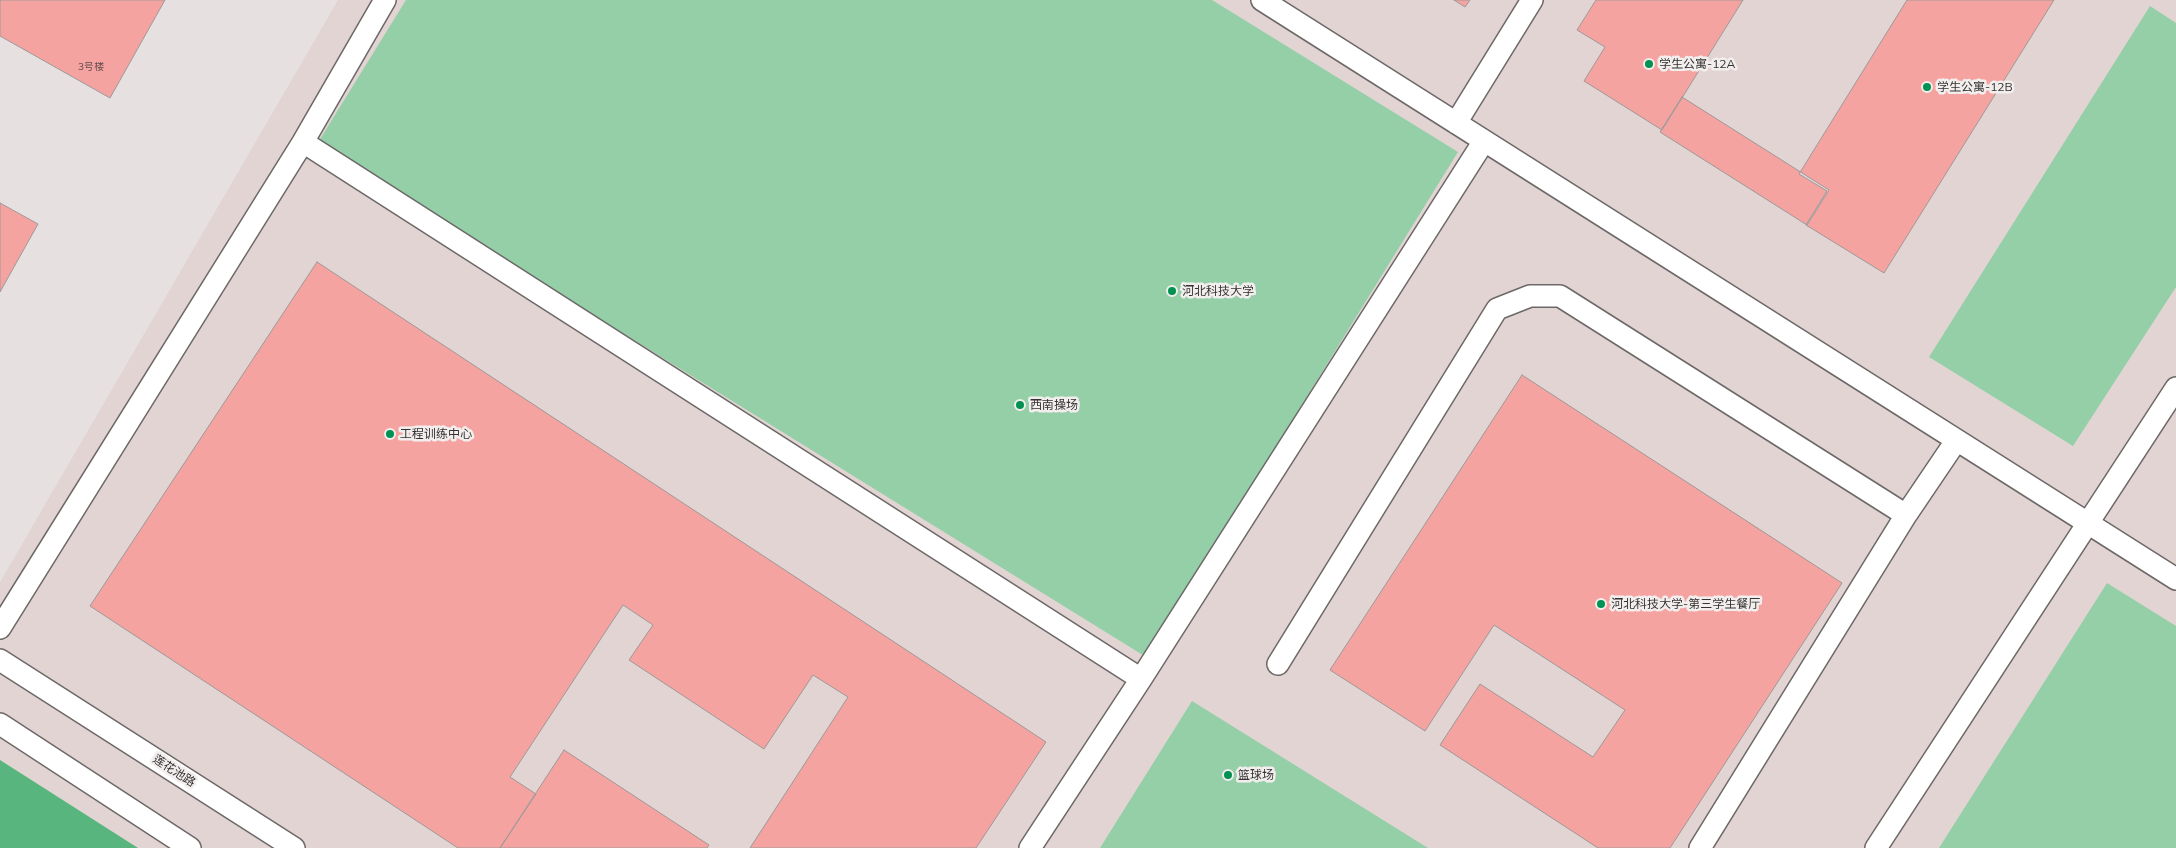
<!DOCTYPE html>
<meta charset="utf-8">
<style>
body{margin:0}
canvas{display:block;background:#e6e1e0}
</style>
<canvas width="2176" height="848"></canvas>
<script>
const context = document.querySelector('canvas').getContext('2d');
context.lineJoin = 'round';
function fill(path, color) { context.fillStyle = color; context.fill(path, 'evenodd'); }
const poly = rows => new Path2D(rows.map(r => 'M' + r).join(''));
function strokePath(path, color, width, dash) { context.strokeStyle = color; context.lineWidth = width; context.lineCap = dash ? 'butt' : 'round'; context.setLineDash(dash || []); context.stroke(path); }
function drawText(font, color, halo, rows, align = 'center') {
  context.font = font + ' Mulish,"Noto Sans SC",sans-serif'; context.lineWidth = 5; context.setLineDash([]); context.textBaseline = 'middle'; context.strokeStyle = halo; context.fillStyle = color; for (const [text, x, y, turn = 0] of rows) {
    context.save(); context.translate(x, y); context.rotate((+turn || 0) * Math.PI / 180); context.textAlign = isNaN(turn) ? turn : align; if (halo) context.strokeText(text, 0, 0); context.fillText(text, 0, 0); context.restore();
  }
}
const built = poly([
 [338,0,2176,0,2176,848,0,848,0,582]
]);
const green = poly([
 [406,0,1212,0,1458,152,1146,657,317,144],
 [2150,6,2176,23,2176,287,2073,446,1929,357],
 [2107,583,2176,626,2176,848,1939,848],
 [1192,701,1428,848,1100,848]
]);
const forest = poly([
 [0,760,138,848,0,848]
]);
const building = poly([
 [0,0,165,0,110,98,0,36,0,0],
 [1454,0,1470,0,1465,7,1454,0],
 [1596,0,1743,0,1662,130,1584,81,1605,47,1577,30,1596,0],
 [1907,0,2054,0,1884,273,1806,225,1827,191,1799,174,1907,0],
 [1682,97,1829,190,1807,225,1660,132,1682,97],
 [0,203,38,224,0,292,0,203],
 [317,262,1046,742,976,848,750,848,848,697,813,675,764,749,629,660,653,625,623,605,510,777,536,794,500,848,458,848,90,606,317,262],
 [1522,375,1842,583,1670,848,1598,848,1440,745,1480,684,1593,757,1625,710,1494,625,1425,731,1330,670,1522,375],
 [564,750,709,845,707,848,500,848,564,750]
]);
const lane = poly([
 [1262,0,2176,579],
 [1456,123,1532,0],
 [303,142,1141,679],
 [0,628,303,142,385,0],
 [0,660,294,848],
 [1278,664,1497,309,1530,296,1560,296,1906,515,1956,441],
 [0,724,190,848],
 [1030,848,1141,679,1484,141],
 [1700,848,1906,515],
 [1876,848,2176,388]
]);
const markers = [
 [1649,64,5,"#009252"],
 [1927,87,5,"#009252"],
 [1172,291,5,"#009252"],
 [1020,405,5,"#009252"],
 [390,434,5,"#009252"],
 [1601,604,5,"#009252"],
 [1228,775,5,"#009252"]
];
const numberNames = [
 ["3号楼",91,67]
];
const poiNames = [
 ["学生公寓-12A",1659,64],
 ["学生公寓-12B",1937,87],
 ["河北科技大学",1182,291],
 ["西南操场",1030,405],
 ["工程训练中心",400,434],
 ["河北科技大学-第三学生餐厅",1611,604],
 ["篮球场",1238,775]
];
const streetNames = [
 ["莲花池路",174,771,33]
];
fill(built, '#e2d4d3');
fill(green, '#94cfa8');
fill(forest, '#58b57d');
fill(building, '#f5a3a0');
strokePath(building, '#9d9998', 1);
strokePath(lane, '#6d6868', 24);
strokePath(lane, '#fff', 21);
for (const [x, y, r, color] of markers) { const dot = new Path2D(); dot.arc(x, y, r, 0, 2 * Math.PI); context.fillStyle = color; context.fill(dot); strokePath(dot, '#f3eeee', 2); }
drawText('10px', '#644e4e', null, numberNames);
drawText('12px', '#343232', '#f3eeee', poiNames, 'left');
drawText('12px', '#343232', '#f3eeee', streetNames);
</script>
